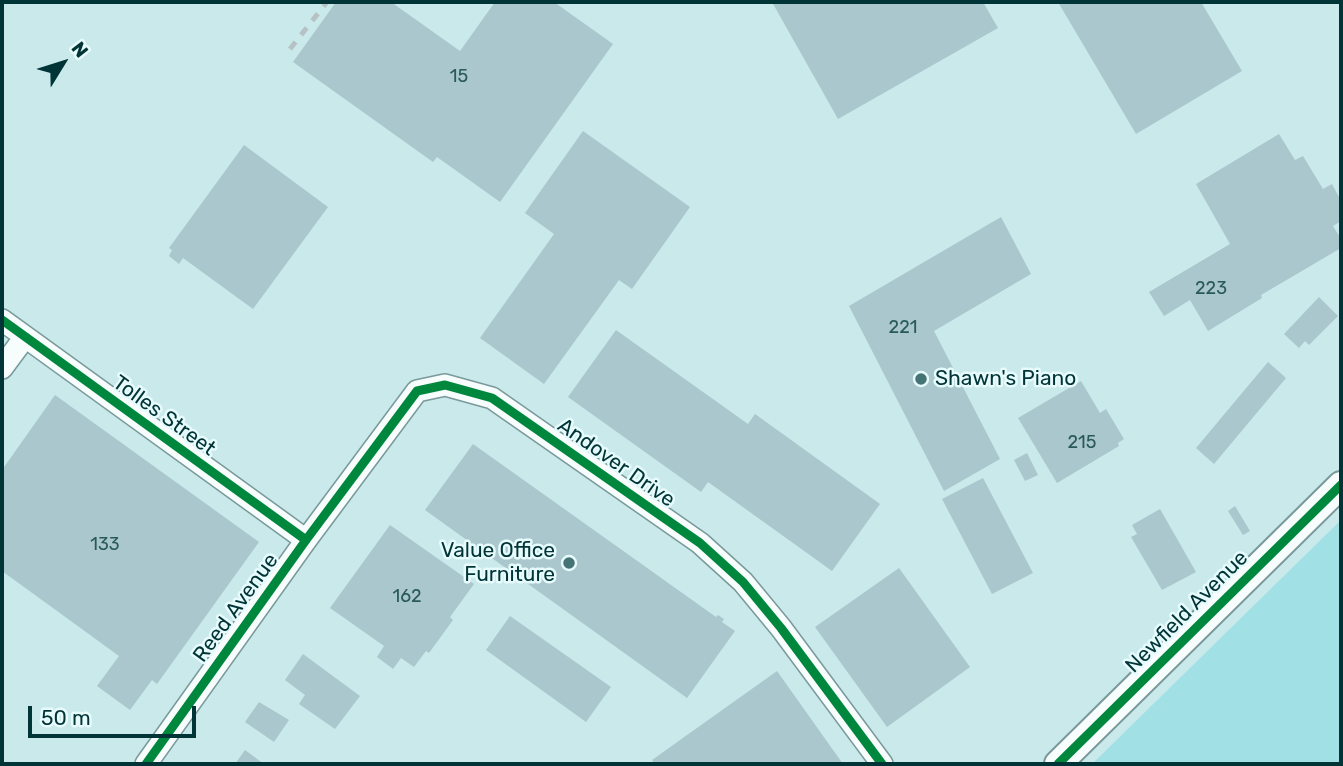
<!DOCTYPE html>
<style>
body{margin:0}
#map{position:relative;width:1343px;height:766px;overflow:hidden;background:#c9e9eb;font-family:Rubik,sans-serif}
canvas{display:block}
.frame{position:absolute;inset:0;border:4px solid #003437;pointer-events:none}
.north{position:absolute;left:28px;top:28px;width:70px;height:70px;-webkit-text-stroke:5px #e7fbfc;paint-order:stroke;rotate:52deg;font-size:19px;font-weight:700;line-height:28px;text-align:center;color:#003437}
.north::after{content:'';display:block;margin:auto;width:24px;height:32px;background:#003437;clip-path:polygon(50% 0,100% 100%,50% 72%,0 100%)}
.scale{position:absolute;left:28px;top:706px;width:168px;height:32px;box-sizing:border-box;border:4px solid #003437;border-top:0;padding-left:9px;font-size:21px;line-height:24px;white-space:nowrap;color:#003437;-webkit-text-stroke:5px #e7fbfc;paint-order:stroke}
</style>
<div id="map">
<canvas width="1343" height="766"></canvas>
<div class="frame"></div>
<div class="north">N</div>
<div class="scale">50 m</div>
</div>
<script>
const context = document.querySelector('canvas').getContext('2d');
context.lineJoin = 'round';
function fill(path, color) { context.fillStyle = color; context.fill(path, 'evenodd'); }
const poly = rows => new Path2D(rows.map(r => 'M' + r).join(''));
function strokePath(path, color, width, dash) { context.strokeStyle = color; context.lineWidth = width; context.lineCap = dash ? 'butt' : 'round'; context.setLineDash(dash || []); context.stroke(path); }
function drawText(font, color, halo, rows, align = 'center') {
  context.font = font + ' Rubik,sans-serif'; context.lineWidth = 5; context.setLineDash([]); context.textBaseline = 'middle'; context.strokeStyle = halo; context.fillStyle = color; for (const [text, x, y, turn = 0] of rows) {
    context.save(); context.translate(x, y); context.rotate((+turn || 0) * Math.PI / 180); context.textAlign = isNaN(turn) ? turn : align; if (halo) context.strokeText(text, 0, 0); context.fillText(text, 0, 0); context.restore();
  }
}
const green = poly([
 [1341,520,1341,764,1092,764]
]);
const building = poly([
 [336,2,391,2,460,51,495,2,554,2,613,44,500,202,437,157,433,162,293,62],
 [772,2,983,2,998,28,838,119],
 [1058,2,1201,2,1242,71,1136,134],
 [583,131,690,207,632,289,619,280,544,384,480,338,554,234,525,213],
 [1279,134,1295,160,1303,156,1323,189,1332,184,1341,201,1341,221,1333,226,1341,239,1341,248,1261,295,1262,298,1208,331,1190,300,1164,316,1149,292,1230,244,1196,184],
 [244,145,328,207,253,309,183,258,179,264,169,256,172,250,169,248],
 [1001,217,1031,274,934,331,1000,459,944,491,849,306],
 [1319,297,1338,316,1309,345,1305,341,1299,348,1284,334],
 [616,330,748,424,755,414,880,504,832,571,708,482,701,492,568,397],
 [1268,362,1286,378,1214,464,1196,448],
 [1081,381,1100,413,1106,409,1124,439,1118,443,1119,446,1057,483,1018,418],
 [55,395,259,542,157,684,152,680,130,710,97,686,119,656,2,571,2,470],
 [473,444,716,617,718,615,724,619,722,622,735,631,687,698,425,510],
 [1027,453,1038,475,1025,481,1014,460],
 [983,478,1033,573,992,594,942,499],
 [1235,506,1250,531,1243,535,1228,511],
 [1160,509,1196,572,1162,590,1131,537,1137,534,1132,525],
 [390,525,474,584,450,617,453,620,429,653,426,651,414,667,401,658,393,669,377,657,384,646,330,608],
 [899,568,970,667,887,727,815,627],
 [510,616,611,687,586,722,486,650],
 [303,654,360,696,335,729,299,704,305,695,285,680],
 [777,671,843,764,655,764,652,760],
 [259,702,289,720,274,742,245,722],
 [245,750,264,764,235,764]
]);
const minor = poly([
 [2,320,306,540],
 [2,368,25,337],
 [146,764,306,540,417,391,445,385,492,398,700,543,743,582,781,628,882,764]
]);
const tertiary = poly([
 [1058,764,1341,485]
]);
const rail = poly([
 [290,49,327,2]
]);
const cycleway = poly([
 [2,320,306,540],
 [146,764,306,540,417,391,445,385,492,398,700,543,743,582,781,628,882,764],
 [1058,764,1341,485]
]);
const markers = [
 [921,379,7,"#467376"],
 [569,563,7,"#467376"]
];
const numberNames = [
 ["15",459,77],
 ["223",1211,289],
 ["221",903,328],
 ["215",1082,443],
 ["133",105,545],
 ["162",407,597]
];
const poiNames = [
 ["Shawn's Piano",935,379],
 ["Value Office",555,551,"right"],
 ["Furniture",555,575,"right"]
];
const streetNames = [
 ["Tolles Street",164,416,36],
 ["Andover Drive",616,463,35],
 ["Reed Avenue",236,608,-54],
 ["Newfield Avenue",1187,612,-45]
];
fill(green, '#a1e1e6');
fill(building, '#a9c7cd');
strokePath(minor, '#79999b', 24);
strokePath(tertiary, '#79999b', 30);
strokePath(minor, '#f7fcfc', 21);
strokePath(tertiary, '#f7fcfc', 26);
strokePath(rail, '#b6c2c3', 5, [9, 9]);
strokePath(cycleway, '#00873e', 9);
for (const [x, y, r, color] of markers) { const dot = new Path2D(); dot.arc(x, y, r, 0, 2 * Math.PI); context.fillStyle = color; context.fill(dot); strokePath(dot, '#e7fbfc', 2.5); }
drawText('18px', '#2a595c', null, numberNames);
drawText('21px', '#003437', '#e7fbfc', poiNames, 'left');
drawText('21px', '#003437', '#e7fbfc', streetNames);
</script>
